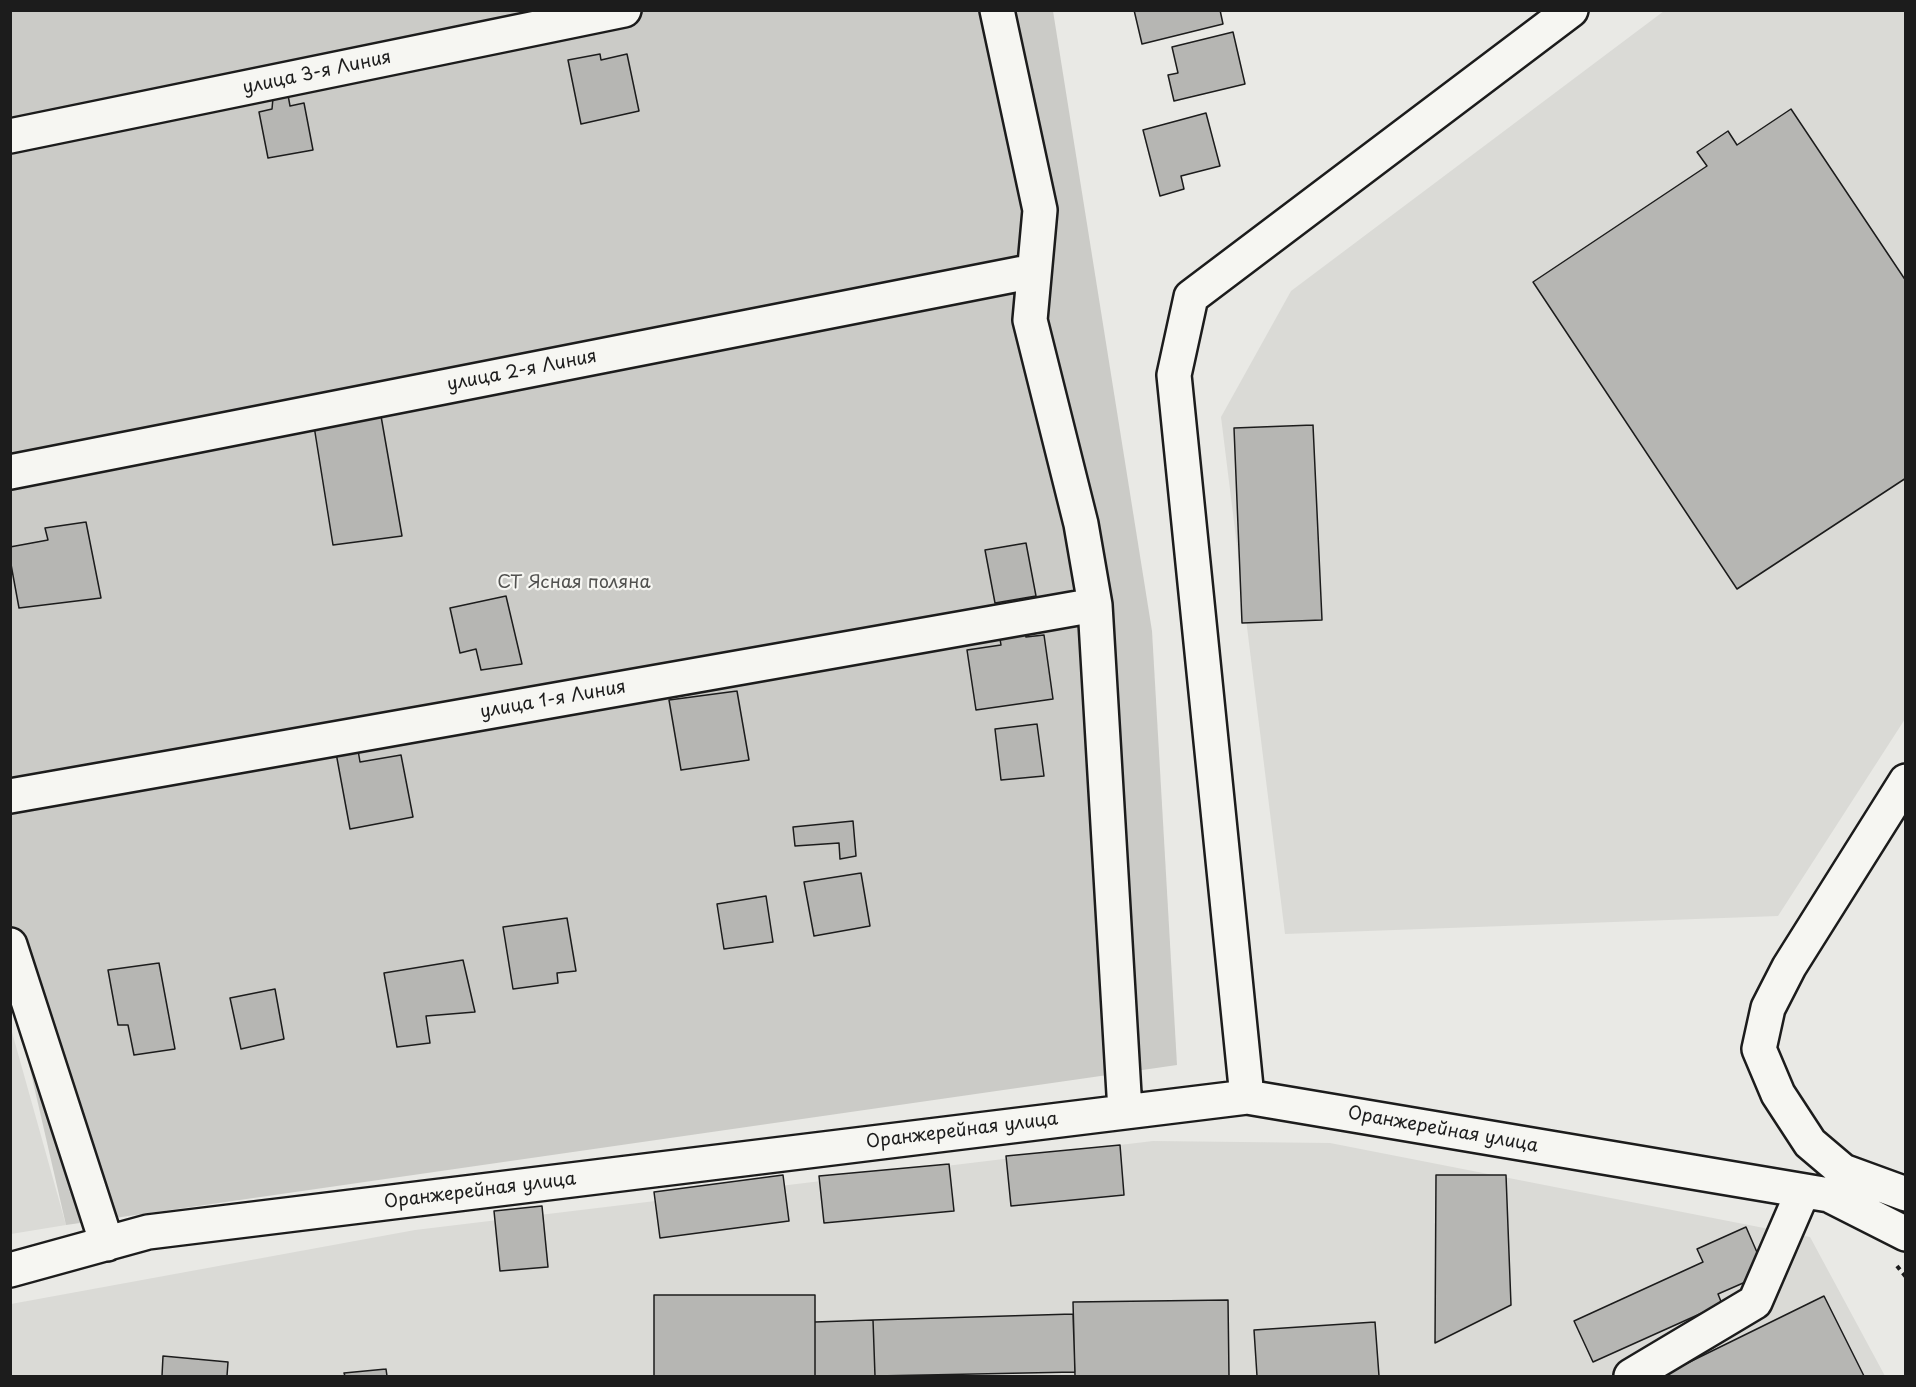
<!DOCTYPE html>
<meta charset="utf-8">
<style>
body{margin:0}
#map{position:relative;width:1916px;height:1387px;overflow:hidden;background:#e9e9e5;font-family:"Playpen Sans",sans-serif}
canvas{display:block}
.frame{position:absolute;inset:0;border:12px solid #1c1c1c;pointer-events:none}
</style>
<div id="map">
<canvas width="1916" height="1387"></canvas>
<div class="frame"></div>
</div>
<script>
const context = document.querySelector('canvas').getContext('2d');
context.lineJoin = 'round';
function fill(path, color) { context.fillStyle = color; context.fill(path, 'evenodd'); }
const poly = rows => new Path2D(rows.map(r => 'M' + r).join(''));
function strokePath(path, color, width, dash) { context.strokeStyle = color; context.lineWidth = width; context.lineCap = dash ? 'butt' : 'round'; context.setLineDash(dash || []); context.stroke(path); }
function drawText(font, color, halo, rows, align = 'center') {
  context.font = font + ' "Playpen Sans",sans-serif'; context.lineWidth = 4.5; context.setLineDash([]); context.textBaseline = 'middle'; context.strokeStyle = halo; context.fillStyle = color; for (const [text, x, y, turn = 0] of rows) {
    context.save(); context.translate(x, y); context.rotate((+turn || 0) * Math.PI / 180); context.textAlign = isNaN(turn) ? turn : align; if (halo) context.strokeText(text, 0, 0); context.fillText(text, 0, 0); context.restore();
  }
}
const built = poly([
 [1664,11,1905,11,1905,719,1778,916,1285,934,1221,417,1291,291],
 [10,1025,66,1225,11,1234,10,1234],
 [1153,1141,1330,1143,1810,1237,1885,1376,11,1376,11,1304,415,1230]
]);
const green = poly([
 [10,11,1053,11,1152,631,1177,1065,66,1225,10,982]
]);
const building = poly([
 [1134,10,1220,10,1223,24,1142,44,1134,10],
 [1233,32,1245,84,1174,101,1168,75,1178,73,1172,47,1233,32],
 [600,54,601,60,627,54,639,111,581,124,568,60,600,54],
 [288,95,290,106,304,103,313,150,268,158,259,112,272,109,273,98,288,95],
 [1791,109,1906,281,1906,478,1737,589,1533,282,1707,166,1697,152,1728,131,1737,145,1791,109],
 [1206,113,1220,166,1181,176,1184,189,1160,196,1143,130,1206,113],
 [381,416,402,536,333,545,314,426,381,416],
 [1313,425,1322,620,1242,623,1234,428,1313,425],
 [86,522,101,598,19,608,10,559,10,547,48,540,45,528,86,522],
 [1026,543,1036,596,995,603,985,550,1026,543],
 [506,596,522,664,481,670,476,649,460,653,450,608,506,596],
 [1024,629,1026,637,1044,635,1053,699,976,710,967,650,1001,645,999,633,1024,629],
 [737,691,749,760,681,770,669,700,737,691],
 [1037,724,1044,776,1001,780,995,729,1037,724],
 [356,738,360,762,401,755,413,817,350,829,334,742,356,738],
 [853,821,856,856,840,859,839,843,795,846,793,827,853,821],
 [861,873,870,926,814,936,804,882,861,873],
 [766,896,773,942,724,949,717,904,766,896],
 [567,918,576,971,557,973,558,983,513,989,503,927,567,918],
 [463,960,475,1012,426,1016,430,1043,397,1047,384,973,463,960],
 [159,963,175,1049,134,1055,128,1025,118,1025,108,970,159,963],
 [275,989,284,1039,241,1049,230,998,275,989],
 [1120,1145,1124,1195,1011,1206,1006,1156,1120,1145],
 [949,1164,954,1211,824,1223,819,1176,949,1164],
 [783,1175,789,1221,660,1238,654,1192,783,1175],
 [1436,1175,1506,1175,1511,1305,1435,1343,1436,1175],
 [542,1206,548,1267,500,1271,494,1211,542,1206],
 [1746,1227,1766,1273,1718,1294,1722,1304,1593,1362,1574,1321,1703,1262,1697,1249,1746,1227],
 [654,1295,815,1295,815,1376,654,1376,654,1295],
 [1824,1296,1864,1376,1661,1376,1824,1296],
 [1228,1300,1229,1376,1075,1376,1073,1302,1228,1300],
 [1073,1314,1075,1372,875,1376,873,1320,1073,1314],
 [873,1320,875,1376,815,1376,815,1322,873,1320],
 [1375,1322,1379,1376,1257,1376,1254,1330,1375,1322],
 [163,1356,228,1362,227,1376,162,1376,163,1356],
 [386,1369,387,1376,345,1376,344,1373,386,1369]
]);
const path = poly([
 [1897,1266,1906,1277]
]);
const minor = poly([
 [997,10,1040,210,1030,320,1081,524,1095,605,1125,1111],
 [10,136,624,10],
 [10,472,1034,271],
 [1906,781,1789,967,1768,1008,1759,1049,1778,1094,1810,1143,1843,1171,1906,1194],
 [10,796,1095,605],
 [10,945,107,1244],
 [1247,1097,1174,375,1191,297,1571,10],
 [10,1270,148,1232,1247,1097,1829,1195,1906,1234],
 [1631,1376,1755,1302,1803,1191]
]);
const streetNames = [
 ["улица 3-я Линия",317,73,-12],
 ["улица 2-я Линия",522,371,-11],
 ["улица 1-я Линия",553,700,-10],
 ["Оранжерейная улица",1443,1130,10],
 ["Оранжерейная улица",962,1131,-7],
 ["Оранжерейная улица",480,1191,-7]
];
const parkNames = [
 ["СТ Ясная поляна",574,583]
];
fill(built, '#dadad6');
fill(green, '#cbcbc7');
fill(building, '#b6b6b3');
strokePath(building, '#1c1c1c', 1.5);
strokePath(minor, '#1c1c1c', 38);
strokePath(path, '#1c1c1c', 4, [4.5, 4.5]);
strokePath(minor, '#f6f6f2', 33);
drawText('18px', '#1c1c1c', '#f6f6f2', streetNames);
drawText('18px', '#51514f', '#f6f6f2', parkNames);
</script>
